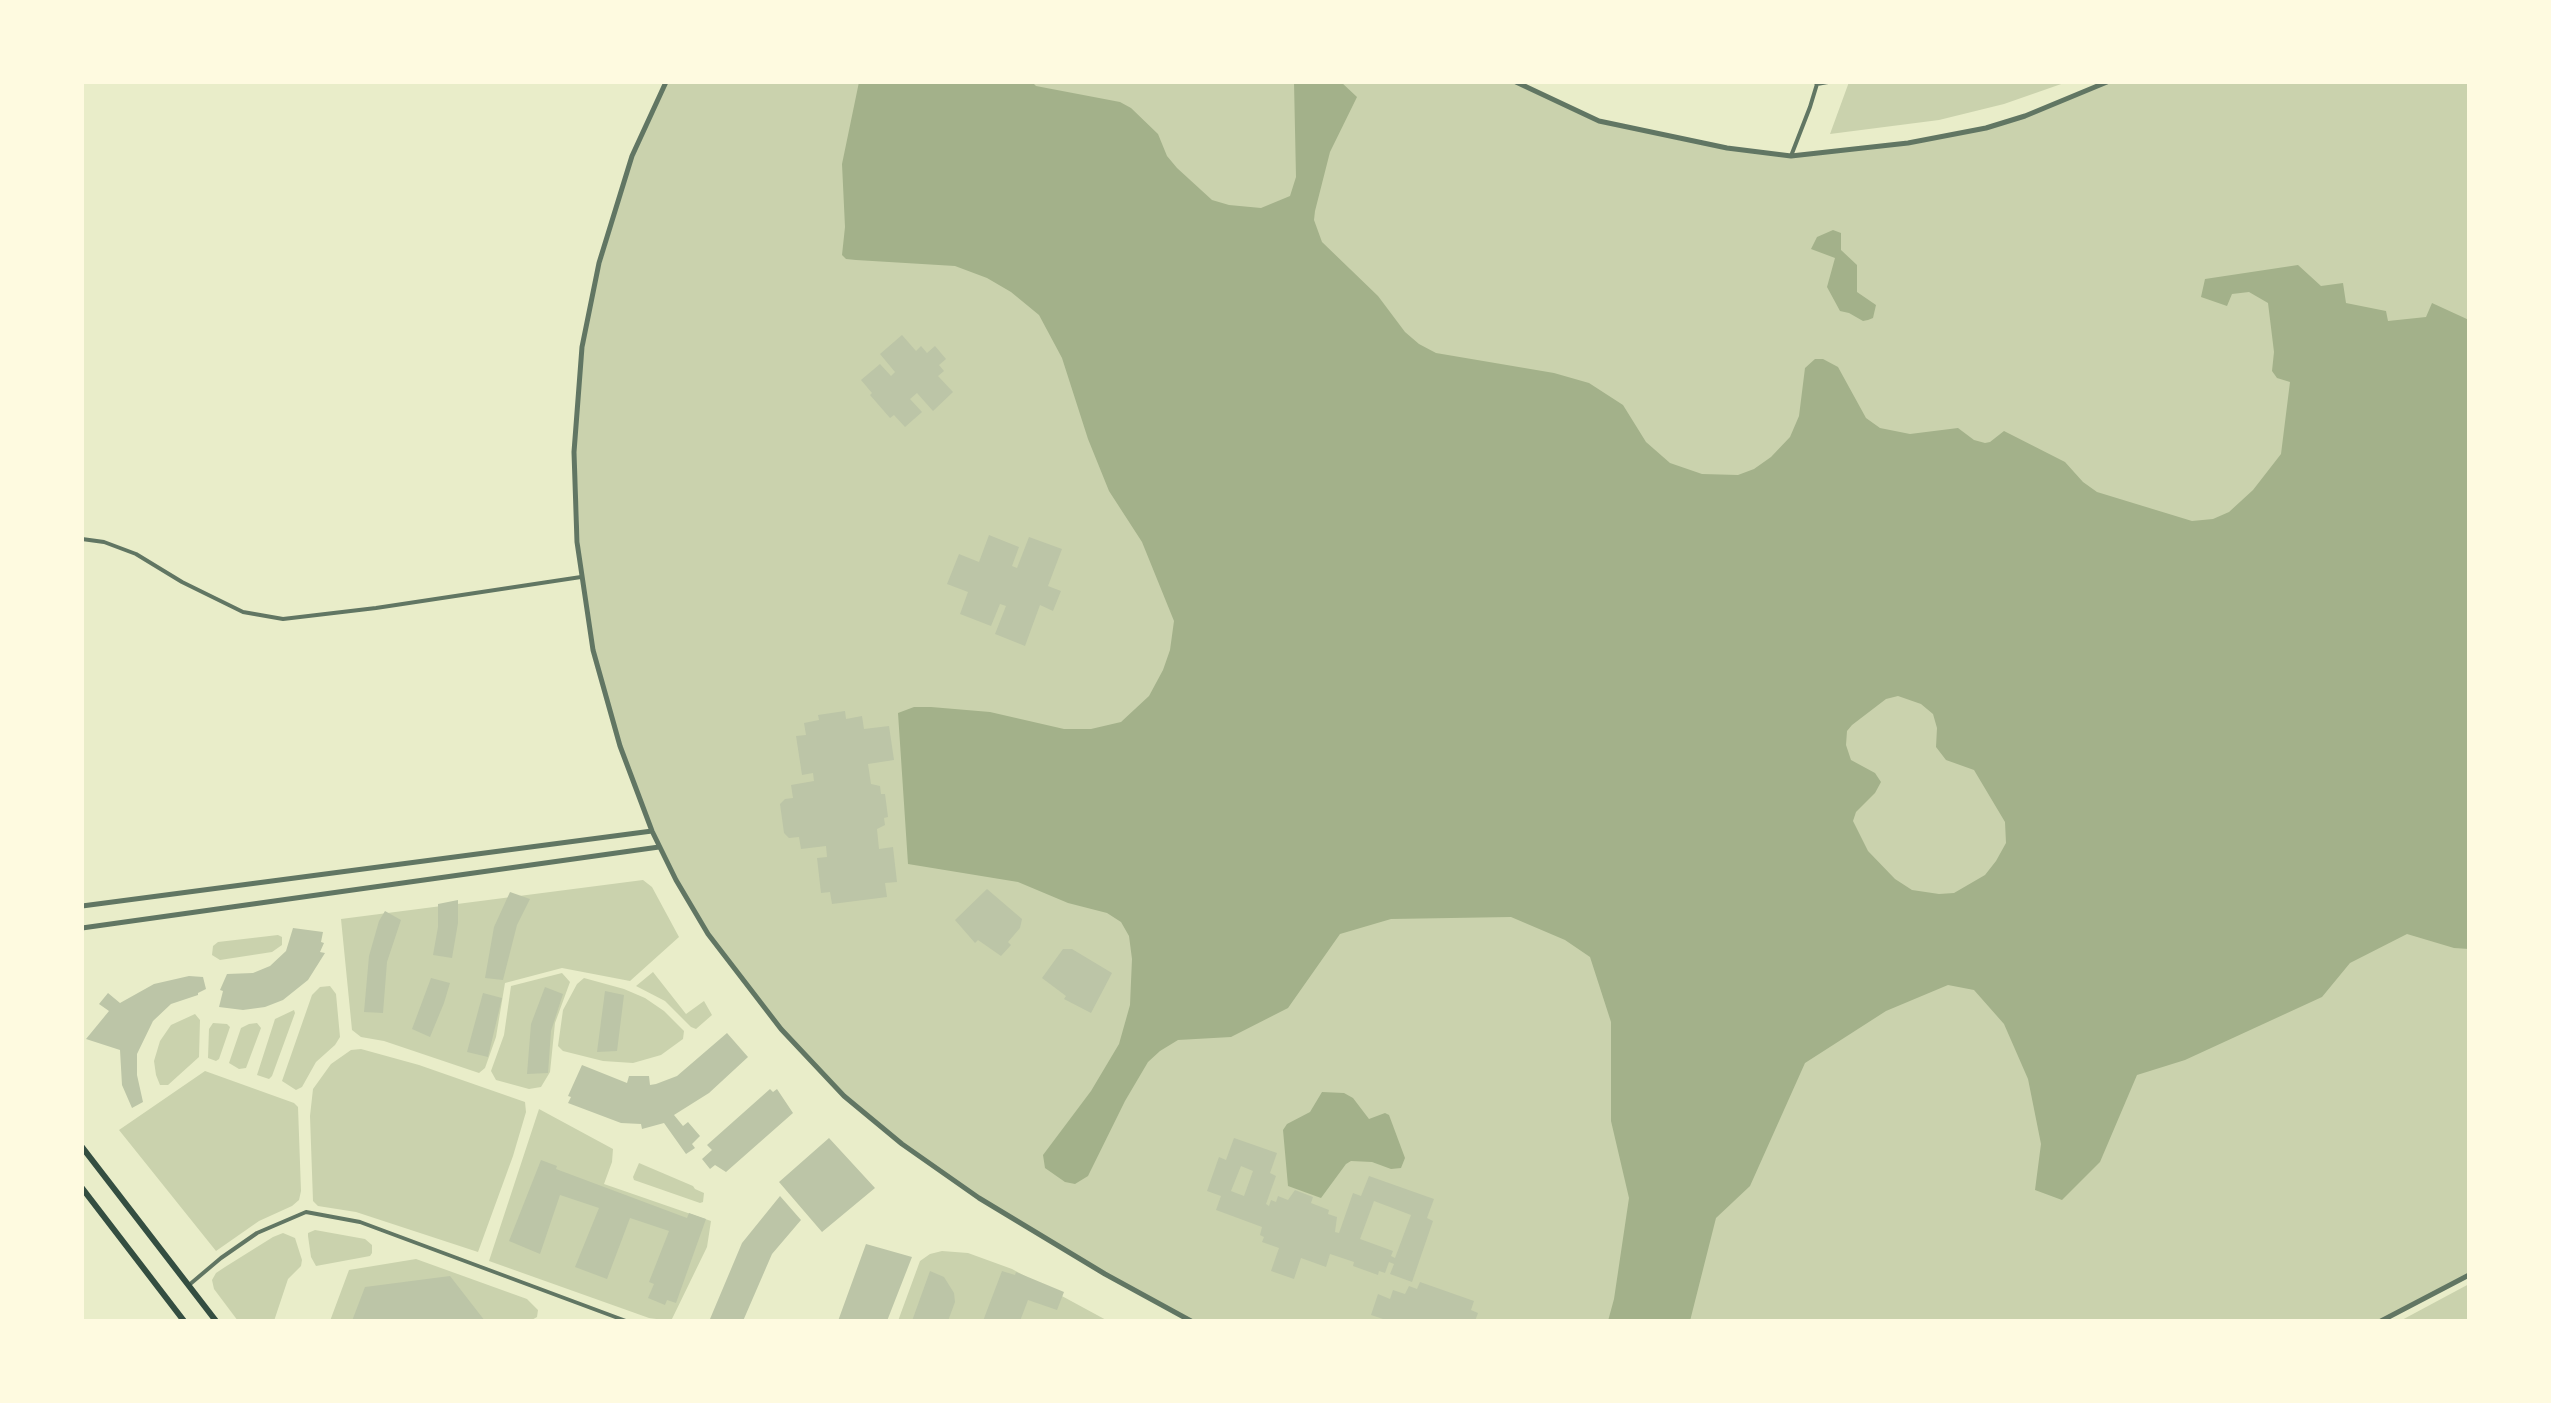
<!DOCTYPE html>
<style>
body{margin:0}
#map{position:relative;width:2551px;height:1403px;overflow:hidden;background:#e9edc9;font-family:"Open Sans",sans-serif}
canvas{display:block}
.frame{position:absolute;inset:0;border:84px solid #fefae0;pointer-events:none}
</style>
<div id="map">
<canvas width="2551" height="1403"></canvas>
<div class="frame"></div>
</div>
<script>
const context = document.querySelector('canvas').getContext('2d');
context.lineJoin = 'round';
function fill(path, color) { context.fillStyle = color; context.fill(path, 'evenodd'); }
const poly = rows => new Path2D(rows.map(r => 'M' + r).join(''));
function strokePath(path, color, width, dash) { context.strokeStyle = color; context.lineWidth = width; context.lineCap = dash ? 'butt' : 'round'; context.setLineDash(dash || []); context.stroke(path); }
const green = poly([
 [666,82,1516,82,1599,121,1727,148,1791,156,1908,143,1986,128,2025,116,2107,82,2469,82,2469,1275,2381,1321,1191,1321,1142,1295,952,1181,844,1096,781,1029,708,934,676,880,631,778,600,681,581,577,575,429,589,305,633,156],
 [1849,82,2067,82,2004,104,1939,120,1830,134],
 [643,880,652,887,679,937,630,981,562,968,505,983,496,1037,485,1068,479,1073,384,1041,361,1037,352,1030,341,919],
 [278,935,282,937,282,945,272,952,220,960,212,955,213,946,218,942],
 [653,972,686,1014,704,1001,712,1015,696,1029,691,1027,665,1001,636,986],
 [562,973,570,982,555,1023,550,1072,541,1087,529,1089,496,1080,491,1071,504,1035,511,986],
 [584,978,624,989,645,998,664,1011,684,1031,683,1039,661,1055,633,1063,603,1061,563,1051,558,1046,563,1010,577,984],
 [330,986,336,994,340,1037,335,1045,316,1062,302,1087,296,1090,282,1081,312,995,320,987],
 [294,1010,295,1013,272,1076,269,1079,257,1075,275,1019],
 [195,1014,200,1020,199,1057,168,1085,160,1085,156,1075,154,1061,160,1041,171,1025],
 [213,1023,227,1024,230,1027,219,1059,216,1061,208,1058,209,1029],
 [249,1024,257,1023,261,1028,246,1068,239,1069,229,1063,241,1028],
 [361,1049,419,1065,525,1102,526,1112,513,1156,478,1252,356,1212,318,1206,313,1201,310,1116,313,1089,331,1064,351,1050],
 [205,1071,294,1103,298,1107,301,1191,299,1200,292,1206,259,1221,216,1251,119,1130],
 [539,1109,613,1149,612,1162,604,1184,711,1221,707,1247,671,1321,649,1318,489,1261],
 [639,1163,693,1186,695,1189,704,1193,703,1202,700,1203,634,1180,633,1177],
 [315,1230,365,1239,372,1245,372,1253,370,1256,316,1266,311,1257,308,1236,308,1233],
 [283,1233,295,1238,302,1260,301,1266,288,1279,274,1321,238,1321,214,1289,212,1280,216,1273,225,1267,273,1237],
 [942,1251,968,1253,1012,1269,1108,1321,898,1321,920,1261,930,1254],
 [416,1259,527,1299,538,1310,537,1317,530,1321,330,1321,349,1270],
 [2469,1284,2469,1321,2400,1321]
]);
const water = poly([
 [859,82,1032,82,1036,86,1120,102,1131,108,1158,134,1167,156,1177,168,1212,200,1229,205,1261,208,1290,196,1296,177,1294,82,1341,82,1357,97,1330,152,1315,211,1314,220,1322,242,1378,296,1405,332,1419,344,1436,353,1554,373,1589,383,1623,405,1646,442,1670,463,1702,474,1738,475,1754,469,1771,457,1790,437,1799,416,1805,368,1815,359,1823,359,1838,367,1866,418,1880,428,1910,434,1958,428,1974,440,1985,443,1990,442,2004,431,2065,462,2083,482,2097,492,2192,521,2213,519,2229,512,2253,490,2281,454,2290,382,2277,378,2272,371,2274,352,2268,303,2249,292,2232,294,2227,306,2201,297,2205,279,2298,265,2321,286,2343,283,2346,303,2386,311,2388,321,2426,317,2432,303,2469,320,2469,949,2454,948,2407,934,2350,963,2322,997,2185,1060,2137,1075,2100,1162,2062,1200,2035,1190,2041,1144,2028,1079,2004,1024,1974,990,1948,985,1886,1011,1805,1063,1750,1186,1716,1218,1690,1321,1608,1321,1614,1299,1629,1198,1611,1121,1611,1022,1590,957,1565,940,1511,917,1391,919,1340,934,1288,1008,1231,1037,1178,1040,1160,1051,1148,1062,1125,1101,1088,1176,1075,1184,1065,1182,1045,1168,1043,1155,1091,1091,1119,1044,1130,1005,1132,959,1129,936,1121,922,1107,913,1068,903,1018,882,908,864,898,713,914,707,931,707,990,712,1064,729,1091,729,1121,722,1149,696,1163,670,1170,650,1174,621,1142,542,1109,491,1088,439,1062,358,1039,315,1011,292,987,278,955,266,856,260,846,259,842,255,845,227,842,164],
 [1898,696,1921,704,1933,714,1937,728,1936,747,1946,760,1974,770,2005,822,2006,843,1996,861,1985,875,1954,893,1939,894,1912,890,1895,879,1868,851,1853,821,1856,812,1875,793,1881,782,1875,773,1851,760,1846,745,1847,731,1852,725,1886,699],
 [1833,230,1841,233,1841,250,1857,265,1857,292,1876,305,1873,318,1868,320,1863,321,1849,313,1840,311,1827,287,1835,258,1811,249,1817,237],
 [1322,1092,1344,1093,1353,1098,1369,1119,1385,1113,1389,1115,1405,1158,1401,1168,1391,1169,1372,1162,1351,1161,1346,1164,1321,1198,1288,1186,1283,1130,1287,1124,1310,1112]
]);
const building = poly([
 [902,335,916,351,921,346,927,353,935,346,946,359,939,365,944,371,938,376,953,392,933,411,917,393,910,399,922,412,905,427,894,415,890,418,870,395,872,393,861,380,880,364,891,376,895,372,880,354],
 [989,535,1019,547,1012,566,1017,568,1029,537,1062,549,1048,586,1061,591,1053,611,1040,605,1025,646,995,634,1006,606,1000,604,991,626,960,614,968,592,947,584,959,554,979,562],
 [845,711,846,719,862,716,864,729,889,726,894,760,868,764,871,784,880,786,881,794,885,794,888,817,884,818,885,825,877,829,879,849,893,847,897,882,885,883,887,897,832,904,830,892,821,893,817,858,827,857,826,846,801,849,799,837,789,838,784,833,780,804,785,799,793,798,791,785,814,781,813,773,802,775,796,736,806,735,804,723,819,720,818,715],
 [987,889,1022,919,1020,928,1008,942,1011,945,1001,956,978,940,975,943,955,920],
 [510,892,530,899,517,925,503,980,485,978,494,927],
 [458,900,458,923,452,958,433,955,438,927,438,904],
 [385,911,401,920,387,962,383,1013,364,1012,369,956,379,921],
 [293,928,323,932,321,942,324,943,320,952,325,953,308,980,283,1000,265,1007,243,1010,219,1007,223,991,220,990,227,974,253,973,270,966,286,951],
 [1063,949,1072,949,1112,973,1091,1013,1064,999,1066,996,1042,978],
 [189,976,203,977,206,989,198,993,198,995,171,1004,153,1021,137,1054,137,1075,143,1102,132,1108,122,1085,120,1050,86,1039,109,1011,99,1004,108,993,120,1003,154,984],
 [431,978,450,983,444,1003,430,1037,412,1029],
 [545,987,563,994,551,1031,548,1073,527,1074,531,1024],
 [605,991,624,995,617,1051,597,1052],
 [483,993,502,998,488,1057,467,1052],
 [727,1033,748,1057,709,1093,674,1115,683,1126,688,1122,700,1136,692,1144,695,1148,686,1154,664,1123,642,1129,641,1124,621,1123,568,1103,571,1097,568,1096,582,1065,627,1083,629,1076,649,1076,650,1085,656,1084,677,1076],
 [770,1089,773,1092,777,1089,793,1113,726,1172,715,1165,710,1169,702,1159,712,1150,707,1145],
 [829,1138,875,1188,822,1232,779,1182],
 [1234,1138,1277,1153,1270,1173,1276,1176,1266,1204,1269,1206,1271,1200,1276,1202,1278,1196,1288,1200,1295,1190,1313,1197,1311,1203,1329,1210,1328,1214,1337,1217,1335,1232,1339,1233,1353,1193,1361,1196,1369,1176,1434,1199,1427,1218,1433,1221,1412,1282,1390,1274,1394,1264,1389,1262,1385,1273,1379,1271,1378,1275,1353,1266,1354,1262,1330,1254,1326,1267,1301,1258,1294,1279,1271,1271,1279,1248,1262,1242,1264,1237,1260,1235,1262,1227,1216,1210,1221,1196,1207,1191,1219,1157,1226,1160],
 [1241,1166,1253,1171,1244,1196,1231,1191],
 [1374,1201,1411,1215,1395,1258,1391,1256,1393,1251,1360,1239],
 [541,1160,557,1166,556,1169,687,1218,689,1213,706,1219,676,1303,667,1300,665,1305,648,1298,654,1284,649,1282,669,1231,630,1218,607,1279,575,1267,599,1208,560,1195,540,1254,509,1241],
 [780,1196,801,1220,772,1254,743,1321,715,1321,710,1319,742,1243],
 [866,1244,912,1257,887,1321,838,1321],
 [930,1271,944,1277,954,1293,955,1302,948,1321,912,1321],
 [1002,1271,1015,1275,1016,1272,1064,1292,1057,1310,1028,1300,1020,1321,983,1321],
 [450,1276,485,1321,352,1321,365,1287],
 [1420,1282,1474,1301,1471,1310,1478,1313,1475,1321,1382,1321,1383,1319,1371,1315,1378,1294,1390,1299,1393,1290,1405,1294,1409,1286,1417,1289]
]);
const minor = poly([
 [1817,84,1828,82],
 [1791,156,1810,107,1817,84,1815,82],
 [82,539,104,542,136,554,182,582,243,612,283,619,376,608,581,577],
 [189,1285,221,1258,257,1233,306,1212,360,1222,626,1321]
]);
const tertiary = poly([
 [666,82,632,156,599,263,582,347,574,452,577,542,593,650,620,746,652,831,676,880,708,934,781,1029,844,1096,902,1144,979,1198,1105,1274,1191,1321],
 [1516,82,1599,121,1727,148,1791,156,1908,143,1986,128,2025,116,2107,82],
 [82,906,652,831],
 [82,928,659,847],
 [2381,1321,2469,1275]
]);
const secondary = poly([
 [82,1147,216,1321],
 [82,1188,184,1321]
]);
fill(green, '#cad2ad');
fill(water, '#a3b18a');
fill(building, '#bcc5a7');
strokePath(minor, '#617663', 4);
strokePath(tertiary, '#617663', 5);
strokePath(secondary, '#344e41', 6);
</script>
